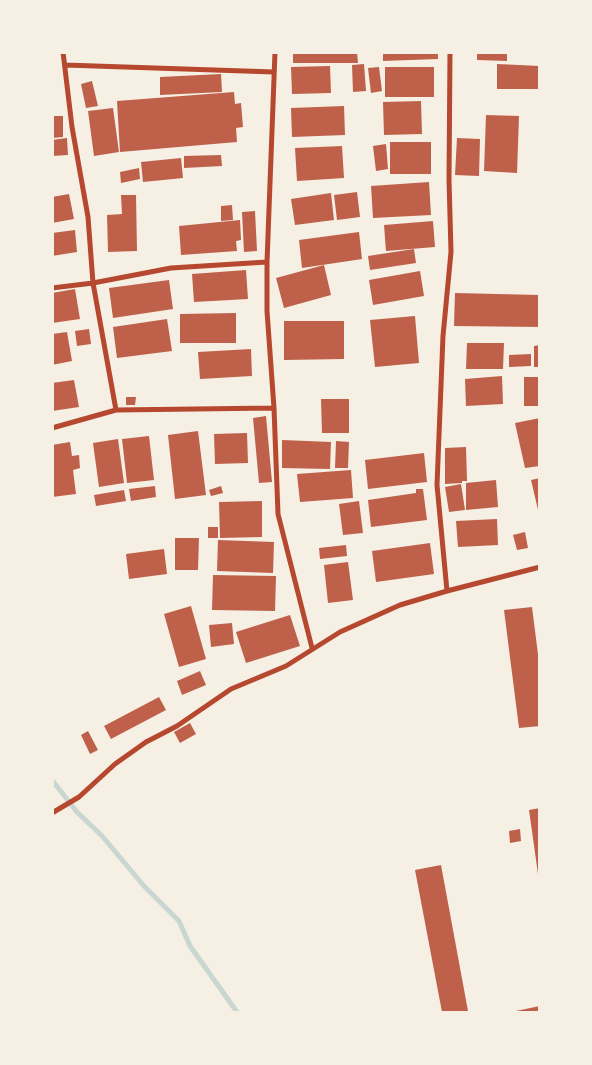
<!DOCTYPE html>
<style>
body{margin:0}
#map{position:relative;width:592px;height:1065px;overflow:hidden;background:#f6efe4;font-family:"Sofia Sans Condensed",sans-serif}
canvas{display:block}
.frame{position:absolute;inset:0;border:54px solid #f6efe4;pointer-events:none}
</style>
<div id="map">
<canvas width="592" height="1065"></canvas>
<div class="frame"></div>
</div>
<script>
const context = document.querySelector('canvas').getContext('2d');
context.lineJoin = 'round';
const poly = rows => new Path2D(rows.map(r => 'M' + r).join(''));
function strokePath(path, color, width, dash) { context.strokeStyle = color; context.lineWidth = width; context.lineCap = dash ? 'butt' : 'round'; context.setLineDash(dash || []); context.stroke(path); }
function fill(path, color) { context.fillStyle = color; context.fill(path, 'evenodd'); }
const stream = poly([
 [52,780,77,812,102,836,144,886,179,921,190,946,237,1012]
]);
const building = poly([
 [293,52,357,52,358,63,293,63],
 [383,52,438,52,438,59,383,61],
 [477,52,507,52,507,61,477,60],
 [364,64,366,91,353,92,352,65],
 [497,64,540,66,540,89,497,89],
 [330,66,331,93,292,94,291,67],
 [379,67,382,91,371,93,368,68],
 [385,67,434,67,434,97,385,97],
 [221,74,222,92,160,95,160,77],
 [92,81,98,106,86,108,81,84],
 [234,92,235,104,241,103,243,127,236,128,237,142,120,152,117,101],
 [421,101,422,134,384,135,383,102],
 [344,106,345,135,292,137,291,108],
 [113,108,119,152,94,156,88,111],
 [486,115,519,116,517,173,484,171],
 [52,116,63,116,63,137,52,138],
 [67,138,68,155,52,156,52,140],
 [457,138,480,139,479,176,455,175],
 [390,142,431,142,431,174,390,174],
 [386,144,388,169,376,171,373,146],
 [342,146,344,178,297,181,295,148],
 [221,155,222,166,184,168,184,156],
 [181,158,183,178,143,182,141,162],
 [139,168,140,179,121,183,120,172],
 [429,182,431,215,373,218,371,186],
 [357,192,360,217,337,220,334,195],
 [331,193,334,220,295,225,291,199],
 [69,194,74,219,52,223,52,197],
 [121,195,136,195,137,251,108,252,107,215,122,214],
 [232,205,233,220,221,221,221,206],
 [255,211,257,251,244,252,242,212],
 [240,220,241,240,236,241,237,251,181,255,179,226],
 [433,221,435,247,386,251,384,225],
 [75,230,77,252,52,256,52,233],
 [359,232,362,259,302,268,299,240],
 [414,249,416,263,370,270,368,256],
 [324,265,331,295,284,308,276,278],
 [246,270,248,299,194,302,192,274],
 [420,271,424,296,373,305,369,280],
 [169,280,173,309,113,318,109,288],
 [75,289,80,319,52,323,52,293],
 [455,293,540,295,540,327,454,326],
 [236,313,236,343,180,343,180,314],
 [415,316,419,363,375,367,370,320],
 [167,319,172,351,117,358,113,327],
 [284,321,344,321,344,359,284,360],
 [89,329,91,344,77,346,75,331],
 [67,332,72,361,52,365,52,334],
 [467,343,504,343,503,369,466,369],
 [540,345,540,367,534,367,534,346],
 [251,349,252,376,200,379,198,352],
 [531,354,531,366,509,367,509,355],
 [502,376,503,404,466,406,465,379],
 [524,377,540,377,540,406,524,406],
 [74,380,79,407,52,411,52,383],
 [126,397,136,397,135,405,126,405],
 [321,399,349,399,349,433,322,433],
 [266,416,272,482,259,483,253,418],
 [540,418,540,466,525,468,515,423],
 [198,431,206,495,175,499,168,435],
 [247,433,248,463,215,464,214,434],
 [149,436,154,480,127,483,122,439],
 [118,439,124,483,99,487,93,443],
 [282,440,331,442,330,469,282,468],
 [336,441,349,442,348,468,335,468],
 [70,442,72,456,79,455,80,468,73,470,76,494,52,497,52,445],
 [466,447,467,481,462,481,462,483,445,484,445,448],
 [424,453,427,482,368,489,365,460],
 [351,470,353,498,300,502,297,474],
 [540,478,540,514,539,514,531,480],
 [496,480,498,507,466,510,466,483],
 [461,484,465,510,449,512,445,487],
 [155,486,156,497,131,501,129,489],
 [221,486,223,493,211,496,209,490],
 [416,489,423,489,427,520,371,527,368,500,416,493],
 [124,490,126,501,96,506,94,495],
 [262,501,262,537,220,538,219,502],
 [359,501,363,533,343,535,339,504],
 [497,519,498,545,458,547,456,521],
 [208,527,218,527,218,538,208,538],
 [525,532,528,548,517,550,513,535],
 [175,538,199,538,198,570,175,570],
 [218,540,274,542,273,573,217,571],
 [430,543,434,574,376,582,372,551],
 [346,545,347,556,320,559,319,548],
 [164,549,167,574,129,579,126,554],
 [348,562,353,600,328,603,324,565],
 [213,575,276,576,275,611,212,610],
 [191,606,206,659,179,667,164,614],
 [532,607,540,670,540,726,519,728,504,610],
 [290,615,300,646,246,663,236,632],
 [232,623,234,644,211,647,209,625],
 [200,671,206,685,182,695,177,681],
 [159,697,166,710,111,739,104,726],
 [190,723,196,734,180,743,174,732],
 [88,731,98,750,90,754,81,735],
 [540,808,540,874,538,874,529,810],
 [520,829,521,841,510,843,509,831],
 [441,865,468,1011,462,1012,442,1012,415,870],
 [540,1006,540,1012,511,1012]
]);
const minor = poly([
 [63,52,72,127,88,217,93,283,116,410],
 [275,52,267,262,267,311,274,408,278,514,312,648],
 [65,65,274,72],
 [52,288,93,283,171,268,267,262],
 [52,428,116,410,274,408],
 [447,591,437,485,443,336,451,252,449,180,450,52],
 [52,813,79,797,115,764,146,742,177,726,231,689,286,666,340,632,400,605,447,591,540,567]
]);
strokePath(stream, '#c9d6d2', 5);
fill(building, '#bf614a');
strokePath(minor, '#b5482f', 5);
</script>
